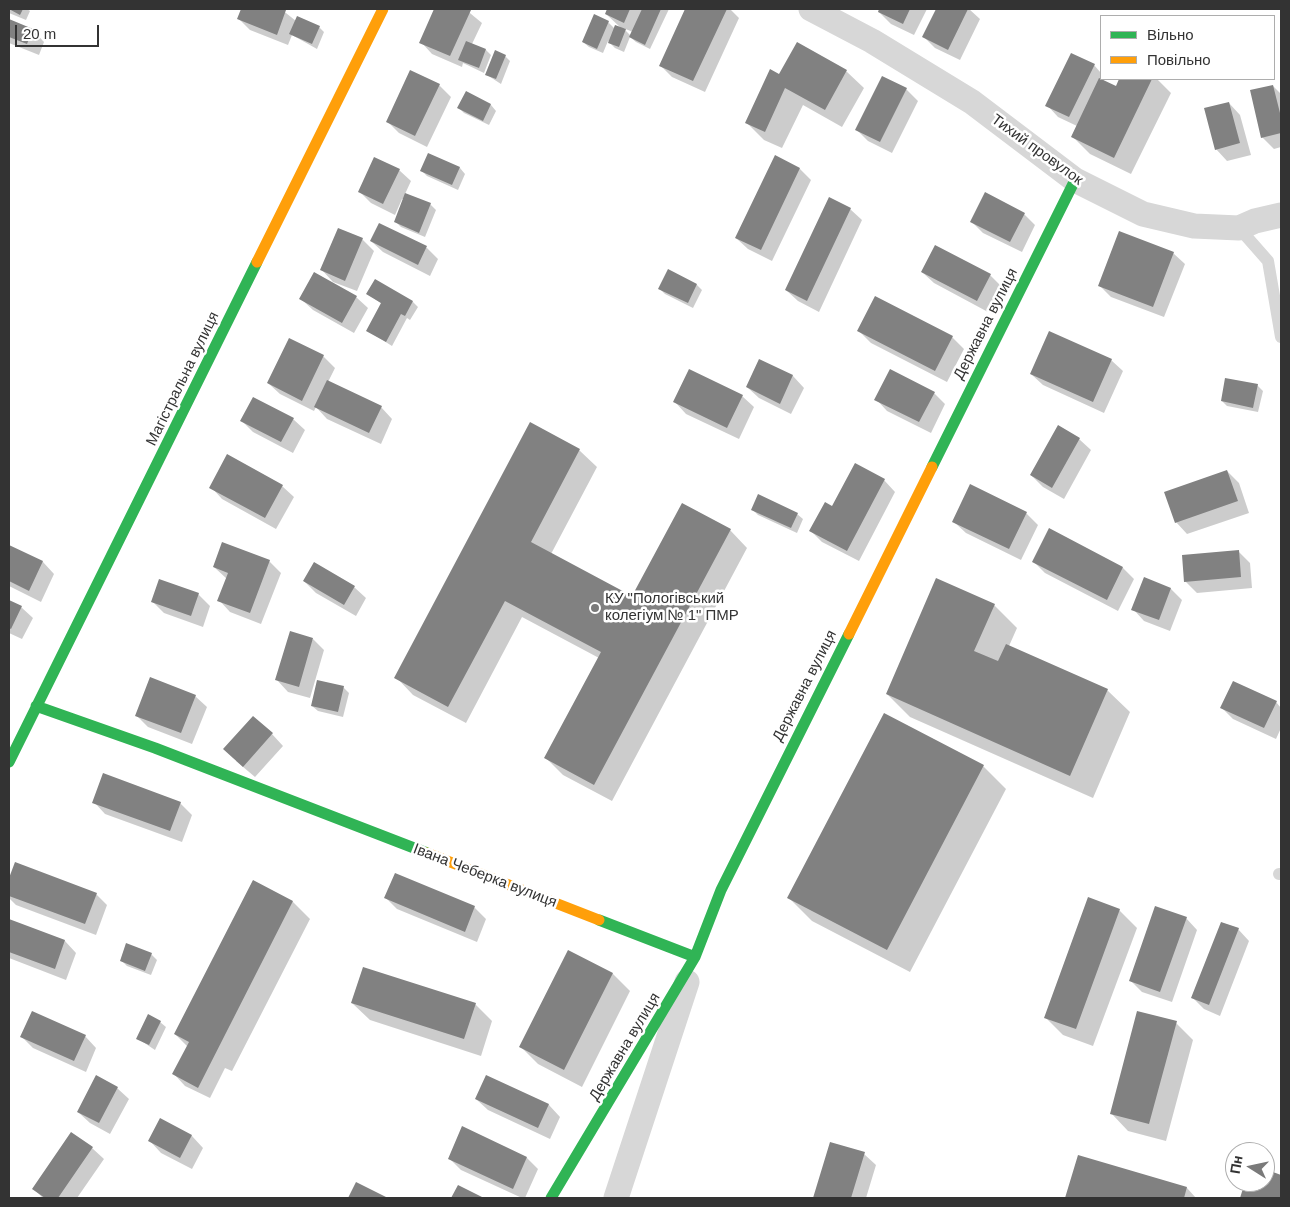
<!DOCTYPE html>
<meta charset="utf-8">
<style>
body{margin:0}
#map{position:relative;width:1290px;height:1207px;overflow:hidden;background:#fff;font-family:Helvetica,sans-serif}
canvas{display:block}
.frame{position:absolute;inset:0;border:10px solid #333;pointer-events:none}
.legend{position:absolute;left:1100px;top:15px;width:175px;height:65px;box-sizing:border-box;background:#fff;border:1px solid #adadad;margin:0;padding:6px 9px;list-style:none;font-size:15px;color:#333}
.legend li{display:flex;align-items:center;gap:10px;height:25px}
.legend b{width:25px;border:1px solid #adadad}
.north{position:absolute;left:1225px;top:1142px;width:50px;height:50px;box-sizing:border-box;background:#fff;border:1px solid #adadad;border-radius:50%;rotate:280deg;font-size:14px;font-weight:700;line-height:20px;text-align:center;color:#333}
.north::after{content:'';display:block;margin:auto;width:18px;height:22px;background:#7a7a7a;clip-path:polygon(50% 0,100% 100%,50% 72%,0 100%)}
.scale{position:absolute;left:15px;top:25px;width:84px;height:22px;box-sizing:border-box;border:2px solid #333;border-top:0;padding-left:6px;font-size:15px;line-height:18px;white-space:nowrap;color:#333;-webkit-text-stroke:4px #fff;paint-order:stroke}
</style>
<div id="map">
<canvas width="1290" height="1207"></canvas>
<div class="frame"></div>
<ul class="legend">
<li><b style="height:6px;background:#30b455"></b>Вільно</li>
<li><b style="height:6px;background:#ff9f0a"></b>Повільно</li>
</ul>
<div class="north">Пн</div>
<div class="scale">20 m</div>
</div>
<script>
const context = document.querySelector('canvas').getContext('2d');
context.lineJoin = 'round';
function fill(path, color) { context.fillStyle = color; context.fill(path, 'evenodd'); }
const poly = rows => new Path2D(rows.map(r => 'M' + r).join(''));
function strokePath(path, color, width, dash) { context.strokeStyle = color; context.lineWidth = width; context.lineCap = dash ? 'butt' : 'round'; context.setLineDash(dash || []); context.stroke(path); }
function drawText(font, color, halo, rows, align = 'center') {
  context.font = font + ' Helvetica,sans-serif'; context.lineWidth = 5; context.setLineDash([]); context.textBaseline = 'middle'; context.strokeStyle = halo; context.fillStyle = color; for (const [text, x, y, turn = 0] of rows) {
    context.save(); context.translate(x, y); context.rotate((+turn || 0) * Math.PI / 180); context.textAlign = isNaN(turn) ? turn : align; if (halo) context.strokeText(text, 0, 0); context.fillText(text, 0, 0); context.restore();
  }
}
const shadow = poly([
 [9,9,27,9,30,11,26,20,9,13],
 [243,9,281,9,296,21,319,27,324,32,317,49,292,35,288,45,250,30,239,19],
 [436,9,465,9,482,23,472,44,486,50,491,55,484,73,463,63,462,67,432,54,421,42],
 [609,9,669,9,650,49,636,42,630,37,624,52,615,48,608,41,603,53,589,47,583,42,608,22,615,29,621,28,606,14],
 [623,28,633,32,631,36],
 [687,9,730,9,739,18,705,92,672,77,660,65],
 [881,9,927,9,914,35,891,24,879,12],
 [937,9,969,9,980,19,960,60,935,48,924,37],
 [9,21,33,30,44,42,39,55,9,43],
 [505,56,510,61,501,84,487,75],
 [1094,65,1101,73,1101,79,1105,79,1103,81,1116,88,1121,79,1157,79,1171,93,1131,174,1090,154,1072,136,1077,126,1058,117,1047,105],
 [846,71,864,88,842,127,803,105,782,148,764,140,746,122,780,75],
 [439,85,451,97,427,147,399,133,387,121],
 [1273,86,1281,94,1281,147,1274,149,1262,137],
 [906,89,918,101,892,153,868,141,857,130],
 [466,93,491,105,496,111,489,125,464,113,459,108],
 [1229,103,1240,115,1251,155,1227,161,1216,149],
 [429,155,460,168,465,174,458,190,427,176,422,171],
 [775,157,800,169,811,180,772,261,748,249,736,238],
 [399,170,411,181,405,194,430,204,436,210,425,237,401,227,396,222,404,199,402,199,395,215,371,203,360,192],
 [850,209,862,220,819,312,798,301,786,290],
 [1024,214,1035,225,1022,252,983,233,972,222],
 [379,224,427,248,438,259,430,276,383,252,371,241],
 [362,239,374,251,357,291,333,282,322,270],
 [1173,253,1185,264,1164,317,1111,297,1099,285],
 [922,272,990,275,1001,286,988,312,934,283],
 [376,281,413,302,418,307,410,320,407,318,392,346,368,331,382,304,368,294],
 [697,285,702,290,693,308,665,294,660,289],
 [356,297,368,308,354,333,313,310,301,299],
 [859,331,952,337,964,349,947,382,871,343],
 [323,356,335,368,328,382,381,407,392,419,381,444,327,419,316,407,314,411,280,394,268,383],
 [760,360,793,376,804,388,791,414,759,398,747,387],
 [1111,360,1123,371,1104,413,1043,385,1031,374],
 [1257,385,1263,391,1258,412,1227,406,1222,401],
 [934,393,945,404,931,433,887,411,876,399],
 [742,396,754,407,739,439,686,414,675,402],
 [293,419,305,430,293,453,253,432,242,421],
 [1079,439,1091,450,1064,499,1043,487,1031,475],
 [579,450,597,467,551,554,632,598,730,530,747,548,612,801,563,775,546,758,599,658,522,617,466,723,413,695,396,677],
 [1227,471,1239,483,1249,513,1187,534,1176,522],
 [884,480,895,492,859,561,822,542,811,531,832,508],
 [282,486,294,497,276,529,222,499,211,487],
 [752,509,797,514,803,519,797,533,758,515],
 [1026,513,1038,525,1021,560,966,533,954,522],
 [1050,530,1123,568,1134,579,1118,611,1045,573,1033,561],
 [9,546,43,562,54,574,41,602,9,586],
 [1238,551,1250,563,1252,588,1197,593,1185,581],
 [269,561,281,573,261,624,230,612,219,600,227,579,214,567],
 [1145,578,1171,589,1182,600,1170,631,1144,621,1133,609],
 [304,581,354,587,366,598,356,616,316,593],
 [198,594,210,606,203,627,164,613,153,602],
 [9,601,21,607,33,618,22,639,9,633],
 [994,605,1017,628,1009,646,1107,690,1130,712,1093,798,910,717,887,694],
 [313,639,324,650,310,698,288,692,277,680],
 [343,687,349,693,343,717,318,711,312,706],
 [195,696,207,707,192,744,148,727,136,715],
 [1276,702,1281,708,1281,728,1276,739,1233,719,1222,708],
 [272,734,283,746,255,777,236,761],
 [983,766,1006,789,910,972,812,921,789,898],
 [94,802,180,803,192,815,182,842,105,814],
 [15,864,96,894,107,905,96,935,16,905,9,898,9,881],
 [395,875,474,907,486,919,477,942,397,909,386,898],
 [253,881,293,902,310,919,232,1071,225,1068,210,1098,185,1086,174,1074,188,1047,175,1034],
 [1119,910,1137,928,1093,1046,1063,1035,1045,1017],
 [1186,918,1197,930,1172,1002,1142,992,1130,980],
 [9,920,65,941,76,953,66,980,9,958],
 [1238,929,1249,941,1220,1016,1204,1009,1193,998],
 [569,952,613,974,630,991,582,1087,538,1064,521,1047],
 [151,954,157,960,151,975,127,966,121,960],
 [352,1003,475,1004,492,1021,481,1056,370,1020],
 [160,1022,166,1027,155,1050,137,1038],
 [1176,1023,1193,1040,1166,1141,1128,1131,1111,1113],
 [85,1036,96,1048,86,1072,33,1048,22,1037],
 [486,1077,549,1105,560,1117,550,1139,488,1110,476,1099],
 [117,1088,129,1099,110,1134,90,1123,78,1112],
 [160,1120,192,1136,203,1148,192,1169,161,1153,150,1141],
 [831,1143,864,1154,876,1165,866,1198,814,1198],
 [92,1148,104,1159,77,1198,43,1198,34,1189],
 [1078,1157,1187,1188,1196,1198,1066,1198],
 [449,1158,527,1158,538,1169,525,1198,522,1198,461,1170],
 [1265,1171,1281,1176,1281,1198,1241,1198,1246,1182,1265,1182]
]);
const building = poly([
 [9,9,23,9,20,15],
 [241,9,284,9,286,10,277,35,237,19],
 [434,9,471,10,450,56,419,43],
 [607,9,630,9,624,23,605,14],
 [642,9,661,9,645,45,629,37],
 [685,9,727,9,693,81,659,66],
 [879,9,910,9,903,24,878,12],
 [936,9,968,9,948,50,922,37],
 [594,14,609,21,597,49,582,42],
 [297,16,320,26,312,44,289,34],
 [9,19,33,29,27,44,9,37],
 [615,25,626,29,619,47,608,43],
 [466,41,486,49,479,68,458,60],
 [797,42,847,70,825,110,785,88,765,132,745,123,770,69,779,74],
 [495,50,506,55,496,79,485,75],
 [1071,53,1095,64,1069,117,1045,106],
 [410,70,440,84,415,136,386,122],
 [882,76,907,88,880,142,855,130],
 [1099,78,1116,86,1119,79,1152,79,1114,158,1071,137],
 [1273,85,1281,117,1281,133,1261,138,1250,90],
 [466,91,491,104,483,121,457,108],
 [1229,102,1240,143,1215,150,1204,108],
 [428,153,460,167,452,185,420,171],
 [775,155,800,168,761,250,735,238],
 [374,157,400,169,383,204,358,192],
 [985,192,1025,213,1010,242,970,222],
 [405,193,431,203,419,233,394,222],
 [829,197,851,208,807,301,785,290],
 [379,223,427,246,418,265,370,241],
 [338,228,363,238,345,281,320,270],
 [1119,231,1174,252,1153,307,1098,286],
 [935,245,991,274,977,301,921,272],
 [668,269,697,284,688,303,658,289],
 [314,272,357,296,342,323,299,299],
 [375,279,413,301,405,316,401,314,386,342,366,331,381,303,366,294],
 [875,296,953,336,935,371,857,331],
 [1049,331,1112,359,1093,402,1030,374],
 [289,338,324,355,302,401,267,383],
 [759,359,793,375,780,404,746,387],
 [689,369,743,395,727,428,673,402],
 [890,369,935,392,919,422,874,400],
 [1225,378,1258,384,1253,408,1221,401],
 [327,380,382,406,369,433,314,407],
 [253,397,294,418,281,442,240,421],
 [530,422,580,449,531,542,632,596,682,503,731,529,594,785,544,758,601,652,505,601,448,707,394,678],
 [1058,425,1080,438,1052,488,1030,475],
 [227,454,283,485,265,518,209,488],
 [855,463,885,479,847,551,809,531,825,502,832,506],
 [1227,470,1238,501,1175,523,1164,492],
 [970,484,1027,512,1009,549,952,522],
 [758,494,798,513,791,528,751,510],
 [1049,528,1123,567,1107,600,1032,562],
 [222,542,270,560,250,613,217,601,228,573,213,567],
 [9,545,43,561,29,591,9,581],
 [1239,550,1241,577,1184,582,1182,555],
 [314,562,355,586,344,605,303,581],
 [1144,577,1171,588,1159,620,1131,610],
 [936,578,995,604,974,651,998,661,1006,644,1108,689,1070,776,886,694],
 [159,579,199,593,191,616,151,602],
 [9,600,22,606,11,629,9,628],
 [290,631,313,638,299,687,275,680],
 [150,677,196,695,181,733,135,716],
 [317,680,344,686,338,712,311,706],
 [1233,681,1277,701,1264,728,1220,708],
 [884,713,984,765,887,950,787,898],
 [253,716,273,733,243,767,223,749],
 [103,773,181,802,170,831,92,803],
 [15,862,97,893,85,924,9,896,9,878],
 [395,873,475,906,465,932,384,898],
 [253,880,293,901,198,1088,172,1074,189,1042,174,1034],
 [1088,897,1120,909,1076,1029,1044,1018],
 [1155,906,1187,917,1160,992,1129,981],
 [9,919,65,940,55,969,9,952],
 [1221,922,1239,928,1209,1005,1191,998],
 [126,943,152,953,145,971,120,961],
 [568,950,613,973,564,1070,519,1047],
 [363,967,476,1003,464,1039,351,1003],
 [32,1011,86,1035,74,1061,20,1037],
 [1137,1011,1177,1021,1149,1124,1110,1114],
 [148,1014,161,1021,149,1045,136,1039],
 [96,1075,118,1087,99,1123,77,1112],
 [486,1075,549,1104,538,1128,475,1099],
 [160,1118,192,1135,180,1158,148,1141],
 [462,1126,527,1157,513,1189,448,1159],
 [71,1132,93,1147,58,1198,45,1198,32,1189],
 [830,1142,865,1152,851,1198,813,1198],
 [1078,1155,1187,1187,1184,1198,1065,1198],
 [1265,1169,1281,1175,1281,1198,1240,1198,1245,1182,1265,1182],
 [356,1182,388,1198,348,1198],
 [458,1185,484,1198,451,1198]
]);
const lane = poly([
 [1239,228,1268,261,1281,337],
 [1279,874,1281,874]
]);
const street = poly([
 [811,9,872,41,972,102,1075,180,1143,214,1194,226,1239,228,1255,221,1281,215],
 [616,1198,687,982]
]);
const fast = poly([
 [932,467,1075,180],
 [36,706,155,748,427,853],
 [9,762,257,262],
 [599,920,695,957],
 [551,1198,695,957,721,890,849,634]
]);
const slow = poly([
 [257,262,383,9],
 [849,634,932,467],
 [427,853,599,920]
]);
const markers = [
 [595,608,5,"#7a7a7a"]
];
const streetNames = [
 ["Тихий провулок",1037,150,36],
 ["Державна вулиця",986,324,-63],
 ["Магістральна вулиця",183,379,-64],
 ["Державна вулиця",805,686,-63],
 ["Івана Чеберка вулиця",485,876,21],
 ["Державна вулиця",625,1047,-59]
];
const poiNames = [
 ["КУ \"Пологівський",605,599],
 ["колегіум № 1\" ПМР",605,616]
];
fill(shadow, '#0003');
fill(building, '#818181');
strokePath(lane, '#d7d7d7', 12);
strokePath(street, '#d7d7d7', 25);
strokePath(fast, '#30b455', 11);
strokePath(slow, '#ff9f0a', 11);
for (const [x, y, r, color] of markers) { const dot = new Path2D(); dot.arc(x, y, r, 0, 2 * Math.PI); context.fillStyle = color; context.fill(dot); strokePath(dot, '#fff', 2); }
drawText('15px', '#333', '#fff', streetNames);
drawText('15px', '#333', '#fff', poiNames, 'left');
</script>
